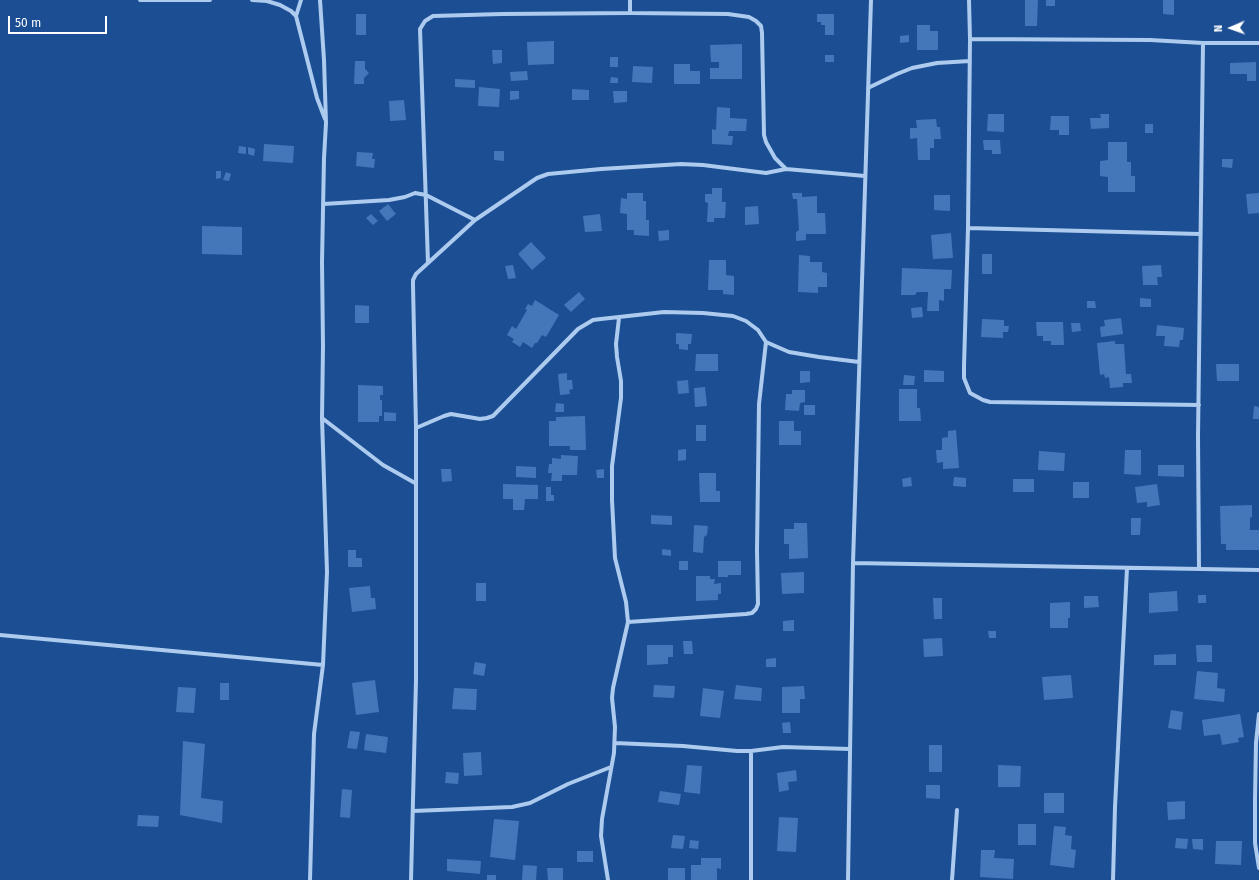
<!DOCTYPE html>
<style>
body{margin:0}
#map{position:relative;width:1259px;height:880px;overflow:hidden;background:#1b4e93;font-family:"Fira Sans",sans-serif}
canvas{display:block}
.north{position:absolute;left:1211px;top:8px;width:40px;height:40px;-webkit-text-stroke:3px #1b4e93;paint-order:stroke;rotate:268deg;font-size:11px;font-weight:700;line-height:16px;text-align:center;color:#fff}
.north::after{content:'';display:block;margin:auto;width:14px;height:18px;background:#fff;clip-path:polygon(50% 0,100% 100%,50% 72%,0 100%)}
.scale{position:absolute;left:8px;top:16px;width:99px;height:18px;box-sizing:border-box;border:2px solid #fff;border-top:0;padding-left:5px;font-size:12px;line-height:14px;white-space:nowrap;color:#fff;-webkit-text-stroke:3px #1b4e93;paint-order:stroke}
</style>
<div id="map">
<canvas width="1259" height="880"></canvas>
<div class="north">N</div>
<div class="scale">50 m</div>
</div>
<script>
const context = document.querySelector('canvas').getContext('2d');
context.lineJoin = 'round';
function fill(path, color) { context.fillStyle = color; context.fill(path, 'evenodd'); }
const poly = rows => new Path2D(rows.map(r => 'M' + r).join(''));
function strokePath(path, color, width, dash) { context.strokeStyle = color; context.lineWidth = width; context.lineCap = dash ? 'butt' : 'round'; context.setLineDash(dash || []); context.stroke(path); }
const building = poly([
 [1025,0,1038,0,1037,26,1025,26],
 [1046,0,1055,0,1055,6,1046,6],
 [1163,0,1174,0,1174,15,1163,14],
 [356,14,366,14,366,35,356,35],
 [817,14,834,14,834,35,825,35,825,25,821,25,821,22,817,22],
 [917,25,930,25,930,31,938,31,938,50,917,50],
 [909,35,909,42,900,43,900,36],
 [554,41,554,64,528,65,527,42],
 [742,44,742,79,710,79,710,68,719,68,719,62,711,62,710,45],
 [492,50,502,50,502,63,493,64],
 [825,55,834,55,834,62,825,62],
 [610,57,618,57,618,67,610,67],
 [355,61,365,61,365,69,369,73,364,78,364,84,354,84],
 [1256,62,1256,81,1247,81,1247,74,1230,74,1230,63],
 [674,64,690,64,690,71,700,71,700,84,674,84],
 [633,66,653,67,652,83,632,82],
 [527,71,528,80,511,81,510,72],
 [611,77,618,78,618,83,610,83],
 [455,79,475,80,475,88,455,87],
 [479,87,500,89,499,107,478,106],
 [572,89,589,90,589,100,572,100],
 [510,91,519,91,519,99,510,100],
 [613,91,627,91,627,102,614,103],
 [404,100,406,120,390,121,389,101],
 [717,107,730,108,730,118,747,119,746,131,729,131,728,136,733,136,732,145,712,144,712,129,716,130],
 [988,114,1004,114,1004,132,987,131],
 [1100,114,1109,114,1109,128,1091,129,1090,118,1101,118],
 [1051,116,1069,116,1069,135,1059,135,1059,130,1050,130],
 [936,119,937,127,940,127,941,139,934,139,934,148,930,148,930,160,918,160,917,138,910,139,910,128,917,128,916,120],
 [1145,124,1153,124,1153,133,1145,133],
 [983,140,1000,140,1001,154,992,154,992,150,984,150],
 [1108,142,1127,142,1127,162,1131,162,1131,176,1135,176,1135,192,1108,192,1108,177,1100,176,1100,161,1108,160],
 [264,144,294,146,293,163,263,161],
 [239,146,246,147,246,154,238,153],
 [248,147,255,149,254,156,248,154],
 [494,151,504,151,504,161,494,160],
 [357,152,373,153,372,159,375,159,374,168,356,166],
 [1222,159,1233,159,1232,168,1222,167],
 [216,171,221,171,221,178,216,179],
 [226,172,231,174,229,181,223,180],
 [712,188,722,188,722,202,726,202,725,218,714,218,714,222,707,222,708,203,705,202,705,194,712,194],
 [627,193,643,193,643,201,646,201,646,220,649,220,649,236,634,235,634,230,627,230,627,214,620,213,621,198,627,199],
 [792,193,802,193,802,197,817,196,817,213,825,213,826,234,806,234,806,240,796,241,796,232,799,230,797,199,793,199],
 [1259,193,1259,213,1248,214,1246,194],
 [934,195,950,195,950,211,934,210],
 [388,204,396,214,387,221,379,211],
 [758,206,759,224,745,225,745,207],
 [371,214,378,221,373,225,366,218],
 [600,214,602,231,585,232,583,216],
 [202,226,242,227,242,255,202,254],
 [669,230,669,240,659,241,658,231],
 [951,233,953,258,933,259,931,235],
 [531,242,546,258,532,270,518,254],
 [982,254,992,254,992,274,982,274],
 [799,255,810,256,810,262,822,262,822,272,827,273,827,287,818,287,818,293,798,292],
 [709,260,726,260,726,275,734,276,734,295,723,294,723,290,708,290],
 [513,265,516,278,508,279,505,266],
 [1161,265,1162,277,1157,277,1158,285,1143,285,1142,266],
 [902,268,952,270,951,289,944,289,944,301,939,300,939,311,927,311,928,292,917,292,915,295,901,295],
 [579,292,585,299,571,312,564,305],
 [1140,298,1151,299,1151,307,1140,307],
 [535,300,559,315,546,337,542,335,537,343,535,343,532,348,523,342,520,347,512,342,514,339,507,335,512,326,516,329,527,310,525,309,528,304,532,306],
 [1087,301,1095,301,1096,308,1087,308],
 [355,305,369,306,369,323,355,323],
 [922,307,923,317,912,318,911,308],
 [1121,318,1123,334,1101,337,1100,327,1105,326,1104,320],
 [982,319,1004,320,1004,326,1009,326,1008,332,1003,332,1003,338,981,337],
 [1036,322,1063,322,1064,345,1051,345,1051,341,1043,341,1043,336,1037,336],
 [1071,323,1080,323,1081,331,1072,332],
 [1157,325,1184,328,1183,340,1180,340,1179,347,1164,346,1165,336,1156,336],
 [676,333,692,334,691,344,688,344,688,350,679,349,679,344,676,344],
 [1115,341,1115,344,1124,344,1126,374,1131,374,1132,383,1123,383,1123,387,1110,388,1109,377,1105,378,1104,374,1100,375,1097,343],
 [696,354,718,354,718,371,695,371],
 [1216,364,1239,364,1239,381,1217,381],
 [924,370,944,371,944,382,924,382],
 [800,371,810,371,810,382,800,383],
 [567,373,567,380,572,380,573,389,569,390,570,394,560,395,558,374],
 [904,375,915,376,914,385,903,385],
 [688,380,689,393,678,394,677,381],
 [358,385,383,386,383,395,380,395,380,400,382,400,382,416,379,416,379,422,358,422],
 [705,387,707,406,695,407,694,388],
 [899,389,917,389,917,408,920,408,921,421,899,421],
 [792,390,805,390,805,402,800,403,799,411,785,410,786,394,792,394],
 [556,403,564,404,564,412,555,412],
 [804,405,815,405,815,415,804,415],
 [1254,406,1259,407,1259,419,1253,419],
 [384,412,396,413,396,421,384,421],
 [585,416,586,450,570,450,570,446,549,446,549,421,556,421,556,417],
 [779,421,794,421,794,431,801,431,801,445,779,445],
 [696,425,706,425,706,441,696,441],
 [956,430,959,468,943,469,943,462,937,463,936,450,942,450,942,438,948,437,948,431],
 [686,449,686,460,678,461,678,450],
 [1125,450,1141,450,1141,475,1124,474],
 [1039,451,1065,453,1064,471,1038,470],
 [561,455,578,456,577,475,562,475,562,481,551,481,552,473,548,473,549,464,552,464,552,458,561,459],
 [1158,465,1184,465,1184,477,1158,476],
 [516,466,536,467,536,478,516,477],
 [441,469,451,469,452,481,442,482],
 [604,469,604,478,597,478,596,470],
 [699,473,716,473,716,491,720,491,720,502,700,502],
 [911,477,912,486,903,487,902,479],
 [954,477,966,478,966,487,953,486],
 [1013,479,1034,479,1034,492,1013,492],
 [1073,482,1089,482,1089,498,1073,498],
 [503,484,538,485,538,499,525,499,524,510,513,510,513,499,503,499],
 [1157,484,1160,505,1147,507,1147,502,1137,503,1135,487],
 [546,487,551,487,551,495,554,495,554,501,546,501],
 [1252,505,1252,517,1250,518,1250,530,1259,530,1259,550,1226,550,1226,544,1221,544,1220,506],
 [651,515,672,516,672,525,651,524],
 [1131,518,1141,518,1140,535,1131,535],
 [794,523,807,523,808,558,789,559,789,544,784,544,784,529,794,529],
 [694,525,708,526,707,535,704,537,703,553,693,552],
 [662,549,671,550,671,556,662,555],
 [348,550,356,550,356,558,362,558,362,567,348,567],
 [679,561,688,561,688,570,679,570],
 [718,561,741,561,741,575,728,575,728,577,718,577],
 [804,572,804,593,782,594,781,573],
 [696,576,710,576,710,579,715,579,714,584,721,583,721,594,718,594,718,600,696,601],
 [476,583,486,583,486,601,476,601],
 [370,586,371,598,375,598,376,609,352,612,349,588],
 [1177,591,1178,611,1149,613,1149,593],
 [1198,595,1206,595,1206,603,1198,603],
 [1084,596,1098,596,1099,607,1084,608],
 [933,598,942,598,942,619,934,619],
 [1070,602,1070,618,1068,618,1068,628,1050,628,1050,603],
 [794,620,794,631,783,631,783,621],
 [988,631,996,631,996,638,989,638],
 [942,638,943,656,924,657,923,639],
 [683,641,692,641,693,654,684,654],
 [647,645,673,645,673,657,668,657,668,664,647,665],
 [1196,645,1212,645,1212,662,1197,662],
 [1176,654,1176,665,1154,665,1154,655],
 [776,658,776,667,766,667,766,659],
 [475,662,486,664,484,676,473,674],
 [1197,671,1218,673,1217,688,1225,689,1224,702,1194,699],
 [1071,675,1073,698,1044,700,1042,677],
 [375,680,379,712,356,715,352,683],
 [220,683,229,683,229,700,220,700],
 [654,685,675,686,674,698,653,697],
 [736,685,762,688,761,701,734,699],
 [804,686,805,699,800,699,800,713,782,713,782,687],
 [178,687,196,688,194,713,176,712],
 [454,688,477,689,476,710,452,709],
 [703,688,724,691,720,718,700,716],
 [1171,710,1183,712,1181,730,1168,728],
 [1240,714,1244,737,1238,738,1239,742,1222,745,1220,734,1204,736,1202,720],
 [790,722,791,733,783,733,782,723],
 [350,731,360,732,357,749,347,748],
 [366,734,388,737,386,753,364,750],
 [183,741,205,744,201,798,223,801,222,823,180,815],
 [929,745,942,745,942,772,929,772],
 [481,752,482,775,464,776,463,753],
 [687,765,702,766,700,794,684,792],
 [998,765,1021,766,1020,787,998,787],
 [796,770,797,781,788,782,789,790,779,792,777,773],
 [446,772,459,773,458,784,445,783],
 [926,785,940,785,940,799,926,798],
 [342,789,352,790,350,818,340,817],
 [660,791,681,794,679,805,658,802],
 [1044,793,1064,793,1064,813,1044,813],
 [1185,801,1185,819,1168,820,1167,802],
 [138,815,159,816,158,827,137,826],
 [779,817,798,818,796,852,777,851],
 [494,819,519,821,515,860,490,857],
 [1018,824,1036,824,1036,845,1018,845],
 [1054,826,1066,827,1065,835,1072,836,1071,849,1076,850,1074,868,1050,865],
 [673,835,685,836,683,849,671,848],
 [1176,838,1188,839,1187,849,1175,848],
 [1192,839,1203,839,1203,850,1193,849],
 [690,840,699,841,698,849,689,848],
 [1216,841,1242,841,1241,865,1215,864],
 [981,850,995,850,994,858,1014,859,1013,879,980,877],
 [577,851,593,851,593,862,577,862],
 [701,858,721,858,721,869,717,868,717,880,691,880,691,865,701,865],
 [447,859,481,861,480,874,447,871],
 [523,865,537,866,536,880,522,880],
 [547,868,563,868,563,880,548,880],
 [668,868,685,868,685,880,668,880],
 [487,875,496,875,496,880,487,880]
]);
const street = poly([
 [140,0,210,0],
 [252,0,267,1,280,5,291,11,296,16],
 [301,0,296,16,317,98,325,119],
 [630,0,630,13],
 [969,0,970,39,968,228,964,366,964,378,970,393,983,400,990,402,1199,405],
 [970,39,1150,40,1203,43,1259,43],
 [868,88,897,74,912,68,937,63,970,61],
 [323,204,389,200,405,197,415,193,426,195,475,220],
 [968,228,1200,234],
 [428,263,420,29,425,21,433,16,502,14,630,13,728,14,749,17,756,21,761,26,762,33,764,135,766,142,775,158,786,169],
 [322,418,383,465,415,483],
 [416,428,444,416,451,414,480,419,487,418,493,416,578,329,593,320,601,319,664,312,703,313,733,316,746,321,758,330,766,342,789,352,819,357,859,362],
 [853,563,1259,570],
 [1199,569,1198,437,1203,43],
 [628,622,746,614,752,613,756,609,758,604,757,550,759,404,766,342],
 [0,635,323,665],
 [1259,714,1256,743,1255,799,1255,843,1259,868],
 [615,743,683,746,737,751,751,751,783,747,850,749],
 [751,751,751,880],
 [413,811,512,807,530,803,568,784,611,767],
 [310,880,314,734,323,665,327,572,322,418,323,346,322,262,324,158,326,123,324,60,320,0],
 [411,880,416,680,416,428,413,285,413,280,416,274,475,220,537,178,548,174,601,169,681,164,703,165,766,173,786,169,865,176],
 [608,880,601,836,602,819,614,753,615,727,612,698,613,688,628,622,626,602,615,558,612,500,612,466,621,398,621,381,617,357,616,344,619,318],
 [848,880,853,563,871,0],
 [952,880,957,810],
 [1113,880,1115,807,1127,568]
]);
fill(building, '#4477ba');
strokePath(street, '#adcaef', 4);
</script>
